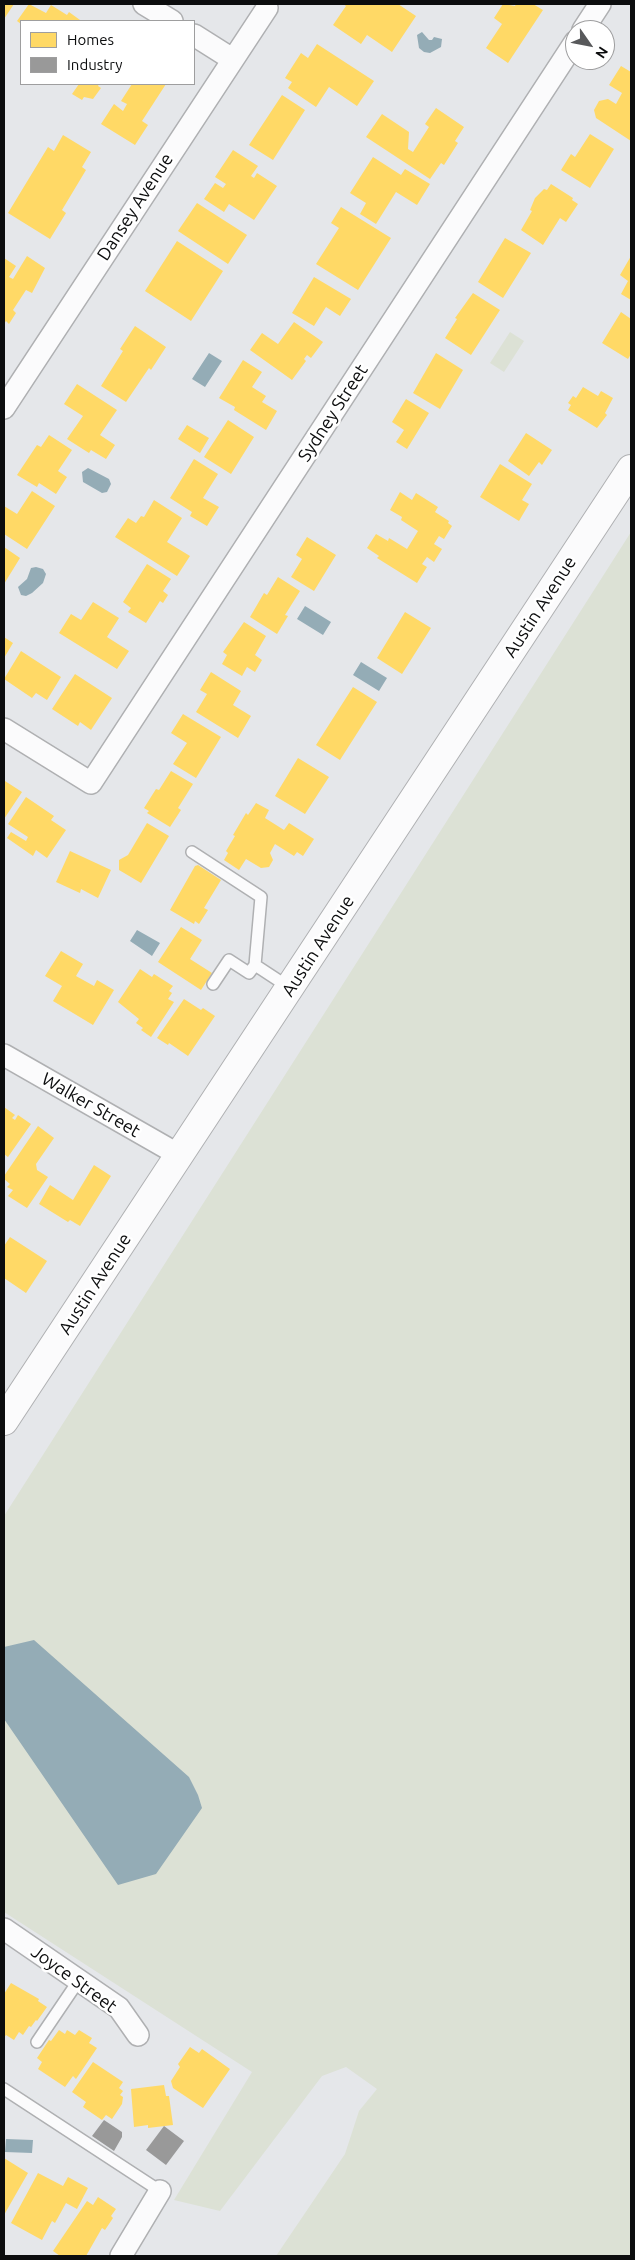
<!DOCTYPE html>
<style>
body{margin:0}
#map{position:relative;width:635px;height:2260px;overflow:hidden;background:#e5e7ea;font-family:Ubuntu,sans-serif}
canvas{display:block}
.frame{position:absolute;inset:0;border:5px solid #0c0d0e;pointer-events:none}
.legend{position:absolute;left:20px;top:20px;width:175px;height:65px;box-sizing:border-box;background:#fff;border:1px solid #9e9e9f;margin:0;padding:6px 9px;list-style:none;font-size:15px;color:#0c0d0e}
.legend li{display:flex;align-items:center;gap:10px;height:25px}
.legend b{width:25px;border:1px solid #9e9e9f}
.north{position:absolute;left:565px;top:20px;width:50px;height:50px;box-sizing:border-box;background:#fff;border:1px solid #9e9e9f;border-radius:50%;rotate:123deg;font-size:14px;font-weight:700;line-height:20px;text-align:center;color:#0c0d0e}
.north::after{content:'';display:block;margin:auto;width:18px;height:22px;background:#58595b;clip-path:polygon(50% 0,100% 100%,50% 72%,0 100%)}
</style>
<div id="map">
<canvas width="635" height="2260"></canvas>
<div class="frame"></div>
<ul class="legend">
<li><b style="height:14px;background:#ffd966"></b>Homes</li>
<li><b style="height:14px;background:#999"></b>Industry</li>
</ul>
<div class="north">N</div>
</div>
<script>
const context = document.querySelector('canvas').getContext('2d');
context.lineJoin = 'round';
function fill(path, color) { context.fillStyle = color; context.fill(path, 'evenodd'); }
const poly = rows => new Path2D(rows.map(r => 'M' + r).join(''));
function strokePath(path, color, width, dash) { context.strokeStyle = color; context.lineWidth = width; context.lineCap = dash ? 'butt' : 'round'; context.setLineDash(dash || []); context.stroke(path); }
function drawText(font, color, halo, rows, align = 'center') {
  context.font = font + ' Ubuntu,sans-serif'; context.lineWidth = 5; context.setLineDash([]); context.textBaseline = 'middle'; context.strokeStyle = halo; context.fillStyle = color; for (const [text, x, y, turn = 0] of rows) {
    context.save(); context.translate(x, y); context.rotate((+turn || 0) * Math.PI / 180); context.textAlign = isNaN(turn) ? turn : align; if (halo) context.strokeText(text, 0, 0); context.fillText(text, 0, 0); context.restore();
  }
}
const green = poly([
 [510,332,524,341,504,372,490,363],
 [631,532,631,2256,276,2256,345,2154,359,2111,377,2089,346,2067,322,2076,220,2211,174,2200,252,2072,4,1912,4,1516]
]);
const water = poly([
 [422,32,429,40,432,40,434,37,442,39,441,47,430,53,424,52,419,48,417,35],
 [209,353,222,361,205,387,192,379],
 [88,468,109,479,111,484,107,492,102,493,83,482,82,472],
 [36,567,43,569,46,574,43,583,32,593,26,596,21,595,18,587,27,579,31,568],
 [305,606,331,622,323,635,297,619],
 [361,662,387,678,379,691,353,675],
 [137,930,160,943,152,956,130,941],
 [34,1640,189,1777,198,1795,202,1808,156,1874,118,1885,4,1719,4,1647],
 [6,2139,33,2140,32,2153,5,2152]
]);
const homes = poly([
 [4,4,14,4,4,19],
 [29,4,46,13,51,5,67,15,69,12,80,20,21,21,21,24,17,21],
 [343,4,398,4,416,16,392,52,367,35,361,44,333,25,346,6],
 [503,4,515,6,516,4,533,4,543,10,508,63,486,48,502,24,494,18],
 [317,44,374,81,357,106,329,87,316,107,288,88,292,82,285,78,301,53,308,58],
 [621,66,631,72,631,141,596,118,594,110,599,101,608,99,616,104,622,93,609,85],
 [79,84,99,84,98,86,101,88,93,99,84,97,82,100,72,94],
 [132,84,166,84,142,121,148,125,135,145,101,124,114,104,123,111,127,104,121,101],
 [282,95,305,110,273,160,249,145],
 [436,108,464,127,455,141,458,143,444,165,441,163,430,179,366,137,382,114,409,132,408,149,413,152,429,127,425,124],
 [590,134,614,149,590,188,561,170,571,154,575,157],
 [63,135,91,152,82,167,86,170,62,210,66,213,50,239,8,213,48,147,54,151],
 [233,150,258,166,251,176,254,178,257,173,277,186,254,220,229,204,224,212,204,199,215,183,223,188,226,184,215,177],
 [373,157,401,175,405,169,430,184,417,205,396,192,376,224,360,214,366,203,350,193],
 [551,184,573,198,572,200,578,204,566,222,560,218,543,245,521,230,532,211,530,210,535,198,544,189,547,190],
 [197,203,247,235,228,264,178,231],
 [341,207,391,238,358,290,316,264,339,228,331,223],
 [505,238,531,253,503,298,478,282],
 [177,241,223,271,191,321,145,291],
 [27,256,45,268,32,293,26,290,13,310,16,313,9,324,6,321,4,324,4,258,16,266,9,277,13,279],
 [631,256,631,300,621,294,628,281,620,275],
 [314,277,351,299,340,316,326,307,314,326,292,313],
 [473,293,500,310,471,355,445,338,457,319,455,318],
 [621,312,631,319,631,354,628,359,602,343],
 [294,322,323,342,311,358,307,355,304,359,306,361,292,380,250,350,262,333,278,344],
 [135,326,166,347,151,370,149,368,126,402,101,386,123,351,120,349],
 [436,353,463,370,440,409,413,393],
 [243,360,262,372,252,387,266,396,262,402,277,411,266,430,234,410,235,407,219,398],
 [77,384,117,410,100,435,115,445,106,459,91,450,89,453,67,439,83,416,64,404],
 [583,387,598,396,601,391,613,398,605,413,607,415,597,428,568,410,571,405,568,403,573,396,576,398],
 [406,399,429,413,407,449,396,442,404,430,392,422],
 [228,420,254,437,231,474,204,457],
 [187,425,209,438,200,453,178,439],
 [526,433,552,450,542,465,539,462,529,476,508,461],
 [49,435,72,450,58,471,67,477,56,494,39,483,37,487,17,475,37,445,41,447],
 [194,459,218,474,203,498,219,507,207,526,190,516,192,512,170,498],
 [500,464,532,484,522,500,529,504,519,521,480,497],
 [32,491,55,506,27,549,4,534,4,506,17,514],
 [400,492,412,500,416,493,438,507,435,512,449,521,448,523,452,526,444,539,439,536,434,544,442,549,434,562,427,557,422,564,427,567,417,583,377,558,379,556,367,548,376,534,388,541,389,538,407,549,418,531,401,520,402,517,390,510],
 [154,500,182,518,167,542,190,556,177,576,115,537,128,518,136,523,141,516,144,517],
 [307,537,336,555,314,591,291,577,302,559,296,555],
 [4,547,20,558,4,584],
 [147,564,171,579,163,591,168,595,163,603,160,601,146,623,128,612,131,608,123,602],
 [278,577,300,591,285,615,288,616,277,634,250,617,264,593,267,595],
 [93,602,119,618,107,637,129,651,117,669,59,633,71,614,81,620],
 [405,612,431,628,402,674,377,658],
 [244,622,266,636,255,655,262,660,255,672,247,667,242,676,222,664,227,655,223,652],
 [4,637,13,643,4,658],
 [21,651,61,677,47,700,36,693,32,698,4,679],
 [211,672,241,691,233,705,251,716,238,738,196,712,207,694,200,690],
 [75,674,112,698,91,730,80,722,78,726,52,709],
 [353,687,377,702,340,760,316,745],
 [183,714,221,737,196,778,173,764,187,743,171,733],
 [298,758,329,777,305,814,275,796],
 [171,771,193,784,178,808,181,810,170,827,147,813,149,811,144,808,156,789,159,790],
 [5,781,22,792,4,819,4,782],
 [26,797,54,816,51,820,66,830,47,858,36,850,33,856,7,838,11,832,26,841,28,837,8,824],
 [256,803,269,810,265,818,284,830,289,823,314,839,303,856,297,852,294,856,275,844,270,853,273,860,269,867,261,868,246,859,239,870,224,860,228,853,226,851,235,836,233,835,246,813,248,815],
 [147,823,169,836,141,883,119,870,119,860,128,855],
 [70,851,111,870,98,898,81,889,80,893,56,882],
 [198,865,221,880,204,908,208,910,199,924,195,921,194,924,170,910,195,866],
 [181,927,202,940,190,959,212,973,201,990,158,962],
 [61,951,83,964,76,976,94,986,97,980,114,990,93,1025,53,1001,62,986,45,976],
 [140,969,152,977,154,974,173,986,169,991,172,993,168,999,174,1002,151,1037,141,1030,143,1028,136,1023,139,1019,118,1002],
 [184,999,201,1010,203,1008,215,1016,188,1056,169,1043,168,1045,157,1038],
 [4,1107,15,1115,12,1118,15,1120,18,1115,31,1124,8,1157,4,1154],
 [38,1126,54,1138,36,1164,37,1170,48,1177,27,1208,8,1196,13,1190,7,1187,10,1184,4,1179,4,1176],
 [94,1165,111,1176,80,1226,70,1220,68,1222,39,1204,50,1185,73,1200],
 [10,1237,47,1261,26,1293,4,1278,4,1246],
 [11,1983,39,1999,38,2001,47,2007,37,2021,36,2020,31,2027,29,2026,23,2035,19,2032,14,2040,6,2035,4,2038,4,1994],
 [59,2030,65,2034,67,2030,75,2035,79,2030,92,2038,89,2043,97,2048,76,2079,73,2076,65,2087,38,2069,42,2062,37,2058,49,2040,51,2041],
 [190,2047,199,2053,202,2049,230,2069,203,2108,173,2088,171,2081,180,2067,178,2064],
 [93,2062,123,2082,119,2088,123,2091,120,2095,123,2097,122,2104,112,2119,106,2115,102,2120,83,2107,86,2102,72,2092],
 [164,2085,166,2096,169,2096,173,2125,148,2128,148,2125,134,2127,131,2089],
 [4,2158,28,2173,4,2215],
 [38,2173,63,2186,68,2177,88,2188,77,2209,66,2203,55,2223,52,2221,42,2240,11,2223],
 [98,2197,116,2209,111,2216,113,2218,105,2230,102,2228,86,2256,60,2256,53,2251,87,2201,93,2205]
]);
const industry = poly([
 [104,2120,122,2132,122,2137,114,2151,92,2136],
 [164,2126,184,2141,166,2165,146,2150]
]);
const lane = poly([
 [192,852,261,897,255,965,290,988],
 [213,984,229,960,249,973,255,965],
 [37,2042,79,1980],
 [4,2089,160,2191]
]);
const street = poly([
 [144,4,172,21],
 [583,30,600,4],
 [194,35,232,59],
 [4,408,267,8],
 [4,729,91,783,575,42],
 [4,1055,179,1155],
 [4,1929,119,2008,138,2035],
 [121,2256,160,2191]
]);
const secondary = poly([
 [4,1421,631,469]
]);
const streetNames = [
 ["Dansey Avenue",135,207,-57],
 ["Sydney Street",333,413,-57],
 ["Austin Avenue",540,607,-57],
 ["Austin Avenue",318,946,-57],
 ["Walker Street",91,1105,30],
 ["Austin Avenue",95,1284,-57],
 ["Joyce Street",74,1979,36]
];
fill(green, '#dce1d5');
fill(water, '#94acb6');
fill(homes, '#ffd966');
fill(industry, '#999');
strokePath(lane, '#afb0b2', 14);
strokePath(street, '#afb0b2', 24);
strokePath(secondary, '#afb0b2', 30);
strokePath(lane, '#fbfbfc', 11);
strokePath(street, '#fbfbfc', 21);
strokePath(secondary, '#fbfbfc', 28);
drawText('18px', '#0c0d0e', '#fff', streetNames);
</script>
